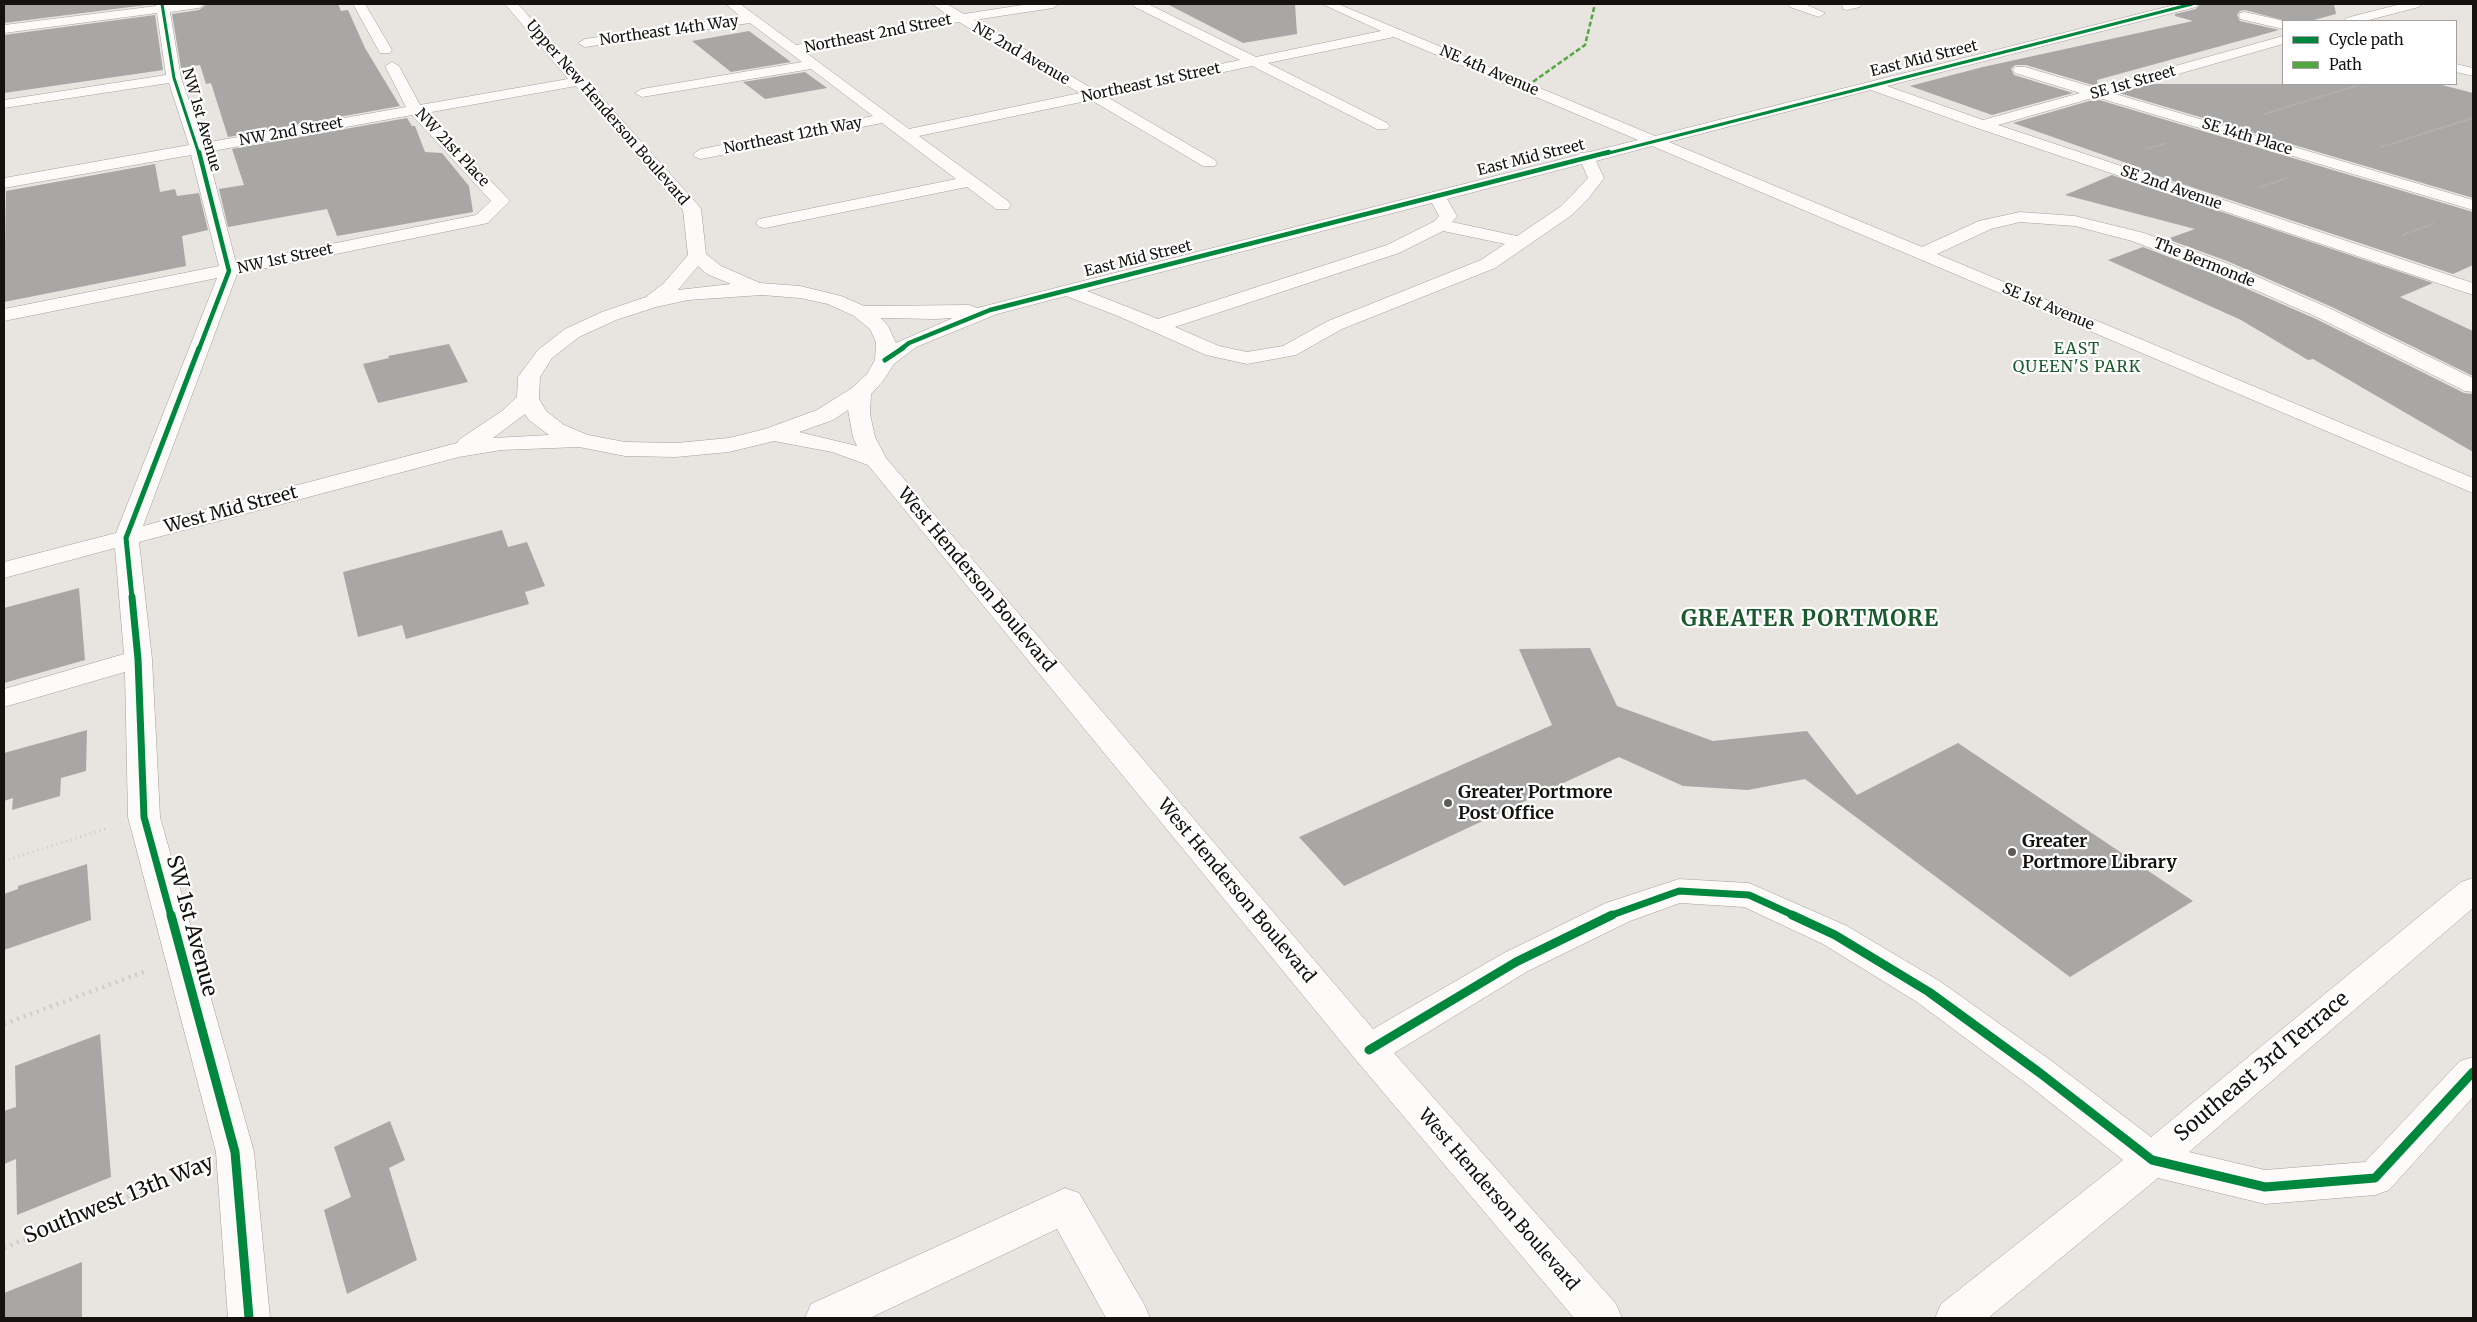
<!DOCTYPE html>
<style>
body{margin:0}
#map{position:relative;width:2477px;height:1322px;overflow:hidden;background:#e8e4e0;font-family:Merriweather,serif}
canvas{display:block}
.frame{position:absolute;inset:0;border:5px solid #14120f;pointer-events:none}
.legend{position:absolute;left:2282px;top:20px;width:175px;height:65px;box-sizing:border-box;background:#fff;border:1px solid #a1a09f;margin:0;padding:6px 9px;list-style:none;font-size:15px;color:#14120f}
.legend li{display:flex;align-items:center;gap:10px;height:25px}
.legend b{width:25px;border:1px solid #a1a09f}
</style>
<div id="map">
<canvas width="2477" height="1322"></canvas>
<div class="frame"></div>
<ul class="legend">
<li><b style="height:6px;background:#00873e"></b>Cycle path</li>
<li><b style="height:6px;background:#51a841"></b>Path</li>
</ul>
</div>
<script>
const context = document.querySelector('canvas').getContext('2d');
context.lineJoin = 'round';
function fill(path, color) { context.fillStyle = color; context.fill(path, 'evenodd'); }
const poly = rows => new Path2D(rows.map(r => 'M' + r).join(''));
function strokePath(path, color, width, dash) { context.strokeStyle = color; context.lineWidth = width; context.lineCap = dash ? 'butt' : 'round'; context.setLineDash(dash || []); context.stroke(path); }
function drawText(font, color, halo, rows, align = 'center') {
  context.font = font + ' Merriweather,serif'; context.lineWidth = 4.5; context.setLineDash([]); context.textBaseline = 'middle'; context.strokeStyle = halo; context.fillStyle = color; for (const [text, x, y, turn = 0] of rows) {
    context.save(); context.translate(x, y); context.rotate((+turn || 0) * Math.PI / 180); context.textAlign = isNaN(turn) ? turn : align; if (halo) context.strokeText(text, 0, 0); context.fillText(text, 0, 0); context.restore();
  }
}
const building = poly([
 [4,4,154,4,4,23],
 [207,4,338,4,341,11,348,10,365,48,400,106,228,137,211,83,206,84,200,65,181,68,172,14,199,10],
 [1167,4,1295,4,1297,34,1243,43],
 [2200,4,2334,4,2336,14,2310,21,2286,21,2245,10,2240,11,2237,15,2240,21,2279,30,2097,80,2098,84,2104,84,2096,86,2026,65,2015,65,2011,69,2014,75,2073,93,1992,115,1910,86,1983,67,2193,21,2175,16,2175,14,2196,9],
 [155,15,163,70,4,93,4,35],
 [749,31,791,62,731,72,692,41],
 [805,72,827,88,765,99,743,82],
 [2151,84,2438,84,2473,93,2473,198,2119,93],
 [2096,99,2473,212,2473,265,2453,274,2131,167,2135,166,2013,123],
 [407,118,412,126,415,126,425,152,442,153,469,186,473,212,337,236,327,209,228,227,219,189,244,185,232,149],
 [155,164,160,192,175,189,177,196,199,193,208,230,182,236,186,266,4,302,6,191],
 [2112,175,2433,283,2400,297,2473,331,2473,376,2332,307,2227,261,2167,239,2195,229,2065,195],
 [2143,247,2211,273,2316,319,2464,393,2473,394,2473,452,2313,359,2308,360,2241,320,2108,260],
 [449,344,468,382,378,403,363,364,389,358,388,356],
 [502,530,508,547,527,542,545,586,525,592,529,604,406,639,402,625,358,637,343,572],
 [79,588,85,660,4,683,4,608],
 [1590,648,1617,706,1713,741,1807,731,1857,795,1958,743,2193,901,2070,977,1805,779,1748,790,1683,786,1619,757,1344,886,1299,837,1552,725,1519,649],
 [87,730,86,771,61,778,60,796,12,810,13,798,4,801,4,753],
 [87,864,91,920,4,950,4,894,18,889,18,886],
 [100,1034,111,1177,17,1215,16,1159,4,1164,4,1111,16,1107,15,1066],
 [390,1121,405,1160,389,1168,417,1260,347,1294,324,1210,351,1197,334,1147],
 [82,1262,82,1318,4,1318,4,1293]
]);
const pathFar2 = poly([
 [2264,114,2362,84],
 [2381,147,2473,118],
 [2146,149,2167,143],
 [2260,187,2287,178],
 [2403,235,2435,223]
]);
const pathFar1 = poly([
 [4,861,108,828]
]);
const path = poly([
 [4,1024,146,971],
 [4,1248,195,1169]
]);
const minor = poly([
 [156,4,205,4,199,8,170,12,181,78,204,143,406,107,385,66,392,62,399,66,420,105,568,79,505,4,518,4,698,205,701,209,706,254,721,266,760,283,800,286,841,296,864,306,969,305,977,308,1578,155,1580,153,1590,152,1638,140,1394,37,1268,63,1387,123,1390,126,1387,129,1377,129,1252,66,1107,97,1215,160,1217,163,1215,166,1203,166,1091,100,919,136,1008,201,1011,205,1008,209,996,209,967,187,765,228,759,227,756,223,759,219,956,179,882,123,701,159,695,157,693,154,701,149,873,116,811,69,642,97,635,93,642,89,802,62,750,23,585,47,578,43,585,39,741,17,726,4,740,4,796,45,949,16,932,4,947,4,964,14,1029,4,1059,4,1053,8,974,20,1095,90,1240,60,1135,7,1133,4,1148,4,1256,57,1381,31,1322,4,1338,4,1655,136,2178,4,2198,4,2196,7,1887,86,1983,120,2080,93,2015,73,2013,70,2015,67,2025,67,2096,88,2283,36,2283,44,2112,93,2473,200,2473,210,2096,97,1998,125,2473,283,2473,295,1977,128,1871,90,1669,142,1922,247,1979,221,2020,212,2075,216,2144,233,2226,263,2331,309,2473,378,2473,392,2465,391,2317,317,2212,271,2132,241,2075,226,2020,222,1991,229,1937,254,2473,478,2473,493,1652,146,1596,161,1604,178,1588,199,1572,215,1495,268,1342,329,1296,355,1247,364,1206,355,1118,316,1066,296,997,314,916,347,894,364,883,381,871,394,870,414,875,437,886,458,1373,1029,1504,953,1606,903,1679,879,1749,883,1847,926,1941,982,2053,1062,2151,1137,2461,882,2473,878,2473,908,2189,1152,2265,1170,2365,1162,2460,1061,2473,1057,2473,1097,2389,1190,2375,1195,2265,1204,2158,1178,1988,1318,1935,1318,1941,1304,2123,1160,2027,1084,1917,1002,1823,944,1744,907,1680,903,1630,921,1528,971,1394,1053,1616,1304,1622,1318,1574,1318,1356,1060,868,465,832,452,774,441,729,452,676,457,625,456,579,447,501,450,459,457,139,542,152,659,160,817,254,1152,270,1318,228,1318,216,1152,128,817,125,672,4,707,4,689,124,654,115,548,4,578,4,562,116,533,217,278,4,321,4,309,219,266,191,155,4,188,4,178,189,145,169,83,4,108,4,100,166,75,157,13,4,33,4,25,156,6,156,4],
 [959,22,1080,93,909,129,805,52,959,22],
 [576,86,683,210,688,255,664,283,646,297,602,312,565,329,538,350,518,377,517,397,502,411,460,439,457,443,143,526,237,274,488,223,510,201,426,113,576,86],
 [412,115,491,201,476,215,236,263,207,152,412,115],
 [1582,164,1588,178,1576,191,1560,207,1517,236,1452,222,1457,216,1447,199,1582,164],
 [1432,203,1439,216,1435,221,1387,245,1158,319,1087,291,1432,203],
 [1443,231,1505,244,1481,260,1328,321,1283,346,1247,352,1219,346,1175,327,1399,253,1443,231],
 [698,266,707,274,731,284,678,290,698,266],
 [762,295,800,298,828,304,854,316,870,329,876,342,875,360,867,374,852,388,817,410,765,429,729,438,676,443,625,442,588,435,564,425,546,411,539,399,540,377,552,358,579,337,616,320,656,307,688,300,762,295],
 [881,318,936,319,953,318,896,343,888,326,881,318],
 [848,410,853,437,857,446,799,432,833,420,848,410],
 [525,414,529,420,549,435,493,438,525,414],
 [353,4,365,4,392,50,390,53,380,53,353,4],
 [1788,4,1805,4,1825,13,1819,17,1790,7,1788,4],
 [1842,4,1862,4,1860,7,1847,10,1843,9,1842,4],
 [2401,4,2421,4,2419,7,2365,21,2345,21,2346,18,2401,4],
 [2245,12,2284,21,2283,29,2240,19,2239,16,2240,13,2245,12],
 [2456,64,2473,68,2473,76,2456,72,2456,64],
 [1065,1188,1079,1193,1144,1304,1150,1318,1106,1318,1057,1229,870,1318,805,1318,811,1304,1065,1188]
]);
const quiet = poly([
 [1527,86,1585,45,1595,4]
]);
const cyclewayFar4 = poly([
 [162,4,174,78,199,154],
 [1605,154,2192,4]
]);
const cyclewayFar3 = poly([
 [199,152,229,271,199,349],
 [901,349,909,343,990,310,1609,152]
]);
const cyclewayFar2 = poly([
 [885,360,903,348],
 [132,598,126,538,199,348]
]);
const cyclewayFar1 = poly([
 [132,597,138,659,144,817,171,916],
 [1609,916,1679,891,1749,895,1795,916]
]);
const cycleway = poly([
 [171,915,235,1152,249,1318],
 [1792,915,1835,935,1929,992,2040,1073,2152,1160,2265,1187,2375,1178,2473,1072],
 [1369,1050,1516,962,1612,915]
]);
const markers = [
 [1448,803,5,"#5e5c58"],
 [2012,852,5,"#5e5c58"]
];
const farStreetnames = [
 ["Northeast 14th Way",669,31,-8],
 ["Northeast 2nd Street",878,34,-11],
 ["NE 2nd Avenue",1021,54,30],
 ["East Mid Street",1924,59,-14],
 ["NE 4th Avenue",1489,71,23],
 ["Northeast 1st Street",1151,83,-12],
 ["SE 1st Street",2133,83,-16],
 ["Upper New Henderson Boulevard",607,113,49],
 ["NW 1st Avenue",201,120,74],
 ["NW 2nd Street",291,132,-10],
 ["Northeast 12th Way",793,136,-11],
 ["SE 14th Place",2247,137,17],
 ["NW 21st Place",452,148,47],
 ["East Mid Street",1531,158,-14],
 ["SE 2nd Avenue",2171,188,19],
 ["NW 1st Street",285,259,-12],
 ["East Mid Street",1138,259,-14],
 ["The Bermonde",2204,263,22],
 ["SE 1st Avenue",2048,307,23]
];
const farNeighbourhoodnames = [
 ["EAST",2077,349],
 ["QUEEN'S PARK",2077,367]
];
const streetNames = [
 ["West Mid Street",231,510,-15],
 ["West Henderson Boulevard",976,580,50],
 ["West Henderson Boulevard",1236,891,50],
 ["West Henderson Boulevard",1498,1200,49]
];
const poiNames = [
 ["Greater Portmore",1458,793],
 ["Post Office",1458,814],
 ["Greater",2022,842],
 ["Portmore Library",2022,863]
];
const nearStreetnames = [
 ["SW 1st Avenue",191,926,75],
 ["Southeast 3rd Terrace",2262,1067,-40],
 ["Southwest 13th Way",119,1200,-22]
];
const districtNames = [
 ["GREATER PORTMORE",1810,620]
];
fill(building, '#a9a6a6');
strokePath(minor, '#a29f9c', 1);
strokePath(pathFar2, '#cecdcc', 2, [0.5, 2]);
strokePath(pathFar1, '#cecdcc', 3, [1, 4]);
strokePath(path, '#cecdcc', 4.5, [2, 5]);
fill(minor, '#fcfbfa');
strokePath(quiet, '#51a841', 2.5, [5, 2.5]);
strokePath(cyclewayFar4, '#00873e', 3);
strokePath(cyclewayFar3, '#00873e', 4.5);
strokePath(cyclewayFar2, '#00873e', 5);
strokePath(cyclewayFar1, '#00873e', 7);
strokePath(cycleway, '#00873e', 9);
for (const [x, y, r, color] of markers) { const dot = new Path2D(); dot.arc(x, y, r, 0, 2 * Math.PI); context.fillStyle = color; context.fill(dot); strokePath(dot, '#fff', 2); }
drawText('15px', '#14120f', '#fff', farStreetnames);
context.letterSpacing = '1px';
drawText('16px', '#195b2c', '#fff', farNeighbourhoodnames);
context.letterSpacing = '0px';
drawText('18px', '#14120f', '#fff', streetNames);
drawText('bold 18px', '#14120f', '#fff', poiNames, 'left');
drawText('21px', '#14120f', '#fff', nearStreetnames);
context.letterSpacing = '1px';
drawText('bold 22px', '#195b2c', '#fff', districtNames);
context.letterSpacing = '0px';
</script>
